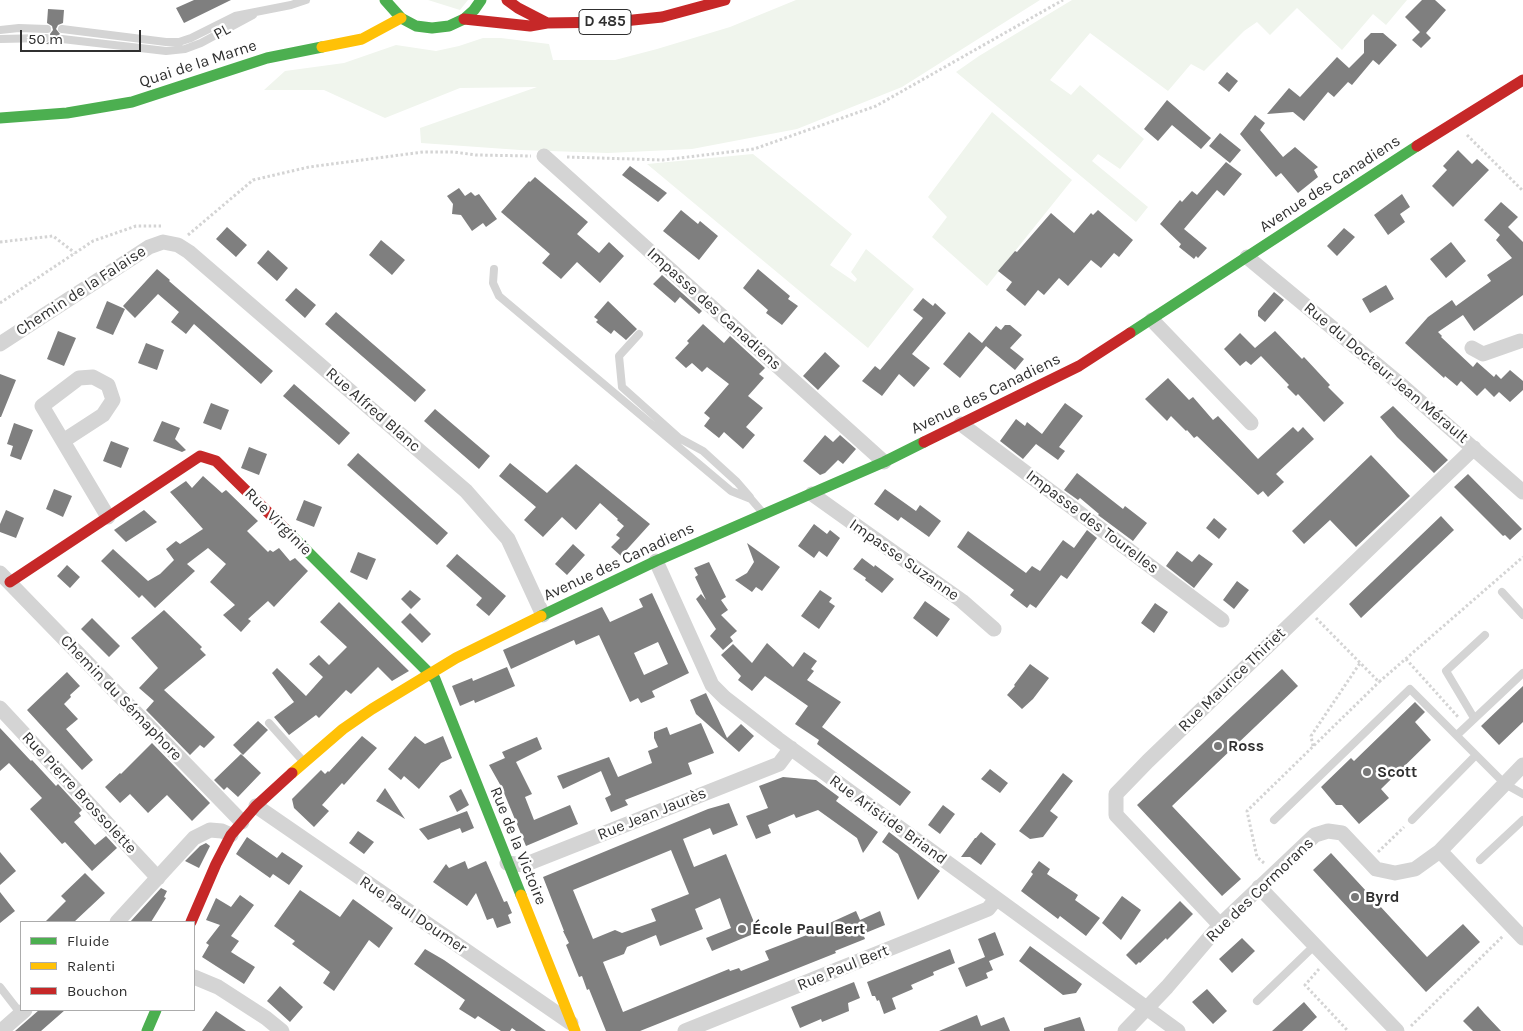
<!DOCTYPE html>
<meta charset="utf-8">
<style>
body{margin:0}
#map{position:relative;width:1523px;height:1031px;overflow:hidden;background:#fff;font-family:Karla,sans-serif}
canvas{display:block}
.legend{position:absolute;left:20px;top:921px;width:175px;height:90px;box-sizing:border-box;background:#fff;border:1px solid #acacac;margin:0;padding:6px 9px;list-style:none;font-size:15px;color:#303030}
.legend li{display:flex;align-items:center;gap:10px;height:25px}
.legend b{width:25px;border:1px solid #acacac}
.scale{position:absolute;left:20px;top:30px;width:121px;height:22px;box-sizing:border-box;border:2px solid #303030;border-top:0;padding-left:6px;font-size:15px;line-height:18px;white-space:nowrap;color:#303030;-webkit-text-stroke:4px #fff;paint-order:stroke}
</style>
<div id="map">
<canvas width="1523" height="1031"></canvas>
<ul class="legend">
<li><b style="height:6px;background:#4caf50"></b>Fluide</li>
<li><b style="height:6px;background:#ffc107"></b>Ralenti</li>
<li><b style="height:6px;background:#c62828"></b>Bouchon</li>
</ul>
<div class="scale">50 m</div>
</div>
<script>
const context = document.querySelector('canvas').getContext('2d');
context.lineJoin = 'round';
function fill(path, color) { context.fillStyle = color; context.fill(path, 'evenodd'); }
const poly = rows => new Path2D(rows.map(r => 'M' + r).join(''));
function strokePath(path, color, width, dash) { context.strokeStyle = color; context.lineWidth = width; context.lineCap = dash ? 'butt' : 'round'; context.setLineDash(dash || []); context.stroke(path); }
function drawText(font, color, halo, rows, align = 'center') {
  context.font = font + ' Karla,sans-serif'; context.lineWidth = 5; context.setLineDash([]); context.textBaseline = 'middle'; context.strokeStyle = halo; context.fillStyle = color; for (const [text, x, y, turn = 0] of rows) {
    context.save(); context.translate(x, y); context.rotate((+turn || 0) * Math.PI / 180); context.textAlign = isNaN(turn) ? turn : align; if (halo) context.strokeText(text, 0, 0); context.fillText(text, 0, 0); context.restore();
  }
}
const green = poly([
 [428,0,468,0,460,10],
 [796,0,1040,0,902,87,797,129,692,149,608,153,520,150,421,143,420,128,537,87,460,88,385,118,324,90,264,90,285,71,344,63,396,45,436,51,459,46,483,38,501,38,549,44,553,60,615,60,657,49,730,27],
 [1072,0,1407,0,1386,25,1373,14,1342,50,1297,8,1270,35,1257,22,1244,31,1204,71,1191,64,1168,91,1090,33,1050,80,1071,95,1080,85,1144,139,1120,169,1098,154,1092,161,1148,207,1136,222,956,72,979,56],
 [992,112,1072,180,987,286,932,237,947,217,928,197],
 [753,154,852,234,830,265,855,282,857,279,851,272,866,249,914,289,868,348,647,164]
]);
const building = poly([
 [194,0,231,0,184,23,176,8],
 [1422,0,1435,0,1446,10,1426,33,1431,38,1421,48,1412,40,1420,32,1405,17],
 [48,9,64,10,63,23,58,25,56,29,60,34,57,36,57,41,61,45,46,44,51,40,50,34,53,30,52,26,47,23],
 [1371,33,1383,33,1397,45,1379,65,1373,60,1352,85,1348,82,1334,97,1328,92,1304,121,1293,112,1267,114,1289,88,1300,97,1337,57,1349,68,1364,53,1364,40],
 [1227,72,1238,81,1229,92,1218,83],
 [1167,100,1211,138,1201,149,1172,125,1158,141,1144,129],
 [1255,115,1265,123,1260,130,1283,157,1295,147,1318,167,1314,170,1318,177,1298,193,1281,173,1276,177,1240,134],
 [1220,133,1241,150,1230,163,1209,146],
 [1458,150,1472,164,1477,159,1489,170,1453,207,1432,186,1447,170,1443,166],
 [1226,162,1242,174,1224,196,1217,190,1184,229,1207,248,1198,258,1196,256,1194,259,1179,247,1181,244,1160,224,1180,200,1182,202,1192,191,1197,195],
 [630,166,667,193,658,202,622,175],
 [535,177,588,222,577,234,599,253,609,242,624,256,600,283,577,262,561,279,542,263,550,254,501,212,529,181,530,182],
 [459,188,465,196,471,192,475,196,479,194,497,219,486,227,483,223,472,231,461,215,452,214,453,204,447,196],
 [1402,194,1410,207,1400,214,1405,222,1388,235,1374,215],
 [1501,202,1518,217,1508,227,1523,242,1523,295,1474,331,1463,315,1438,332,1442,336,1441,337,1473,367,1477,362,1494,377,1496,374,1501,379,1510,370,1523,381,1523,390,1510,402,1499,392,1494,397,1485,388,1477,396,1461,381,1457,386,1445,376,1444,378,1405,343,1428,317,1452,300,1456,306,1474,293,1491,281,1487,275,1512,258,1496,240,1500,235,1484,220],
 [681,210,698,224,700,221,718,236,699,260,663,231],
 [1098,210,1133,240,1119,257,1114,253,1101,268,1091,260,1068,286,1059,278,1044,295,1038,290,1025,306,1006,290,1012,282,998,271,1015,251,1017,252,1051,213,1074,233,1091,213,1093,215],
 [227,227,247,245,236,257,216,239],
 [1344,228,1355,237,1337,256,1327,246],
 [381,240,405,260,392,275,369,255],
 [1451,242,1466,261,1446,278,1430,259],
 [268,250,288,268,277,281,257,263],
 [157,269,170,280,169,281,273,371,261,384,194,324,186,334,171,322,179,312,158,294,135,318,123,306],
 [758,269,790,296,788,299,798,306,782,325,766,313,768,310,743,288],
 [662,275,702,311,699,314,680,297,675,303,653,284],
 [1386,285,1394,299,1370,313,1362,299],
 [296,288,316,305,305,318,285,300],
 [1274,292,1284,300,1265,322,1258,316,1258,311],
 [923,298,933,306,935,303,946,313,912,354,930,368,914,387,899,374,882,396,862,381,875,366,880,370,923,318,913,310],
 [107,301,125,309,113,335,96,328],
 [608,301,637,329,626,340,614,330,611,334,596,322,598,320,594,317],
 [336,312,426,390,415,402,325,324],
 [703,324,724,343,730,336,765,368,759,374,764,378,748,396,763,408,746,427,755,435,743,449,724,432,719,438,704,426,710,418,704,413,729,384,707,367,702,372,692,363,686,368,675,358,689,343,687,341],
 [1005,325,1010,325,1022,335,1010,348,1024,359,1015,370,986,346,960,378,943,364,969,332,982,343,996,326,1001,330],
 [58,331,76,338,64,366,47,359],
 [1275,331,1302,359,1304,357,1330,385,1328,387,1344,403,1324,422,1298,394,1296,396,1287,387,1289,385,1261,356,1251,365,1246,361,1240,366,1224,349,1240,333,1255,348],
 [146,343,164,350,157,370,138,363],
 [825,352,840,366,818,390,803,376],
 [0,374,16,380,1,417,0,417],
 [1168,378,1189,400,1193,397,1213,420,1218,416,1258,459,1293,427,1298,432,1303,427,1314,439,1276,474,1284,482,1268,497,1263,491,1258,495,1197,436,1194,438,1187,430,1186,431,1171,416,1167,421,1145,399],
 [294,384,350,433,339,445,283,396],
 [211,403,229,410,221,430,203,423],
 [1065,403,1083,416,1059,447,1065,451,1058,460,1036,444,1023,459,1000,441,1016,419,1025,426,1027,422,1042,434],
 [1393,406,1448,460,1434,473,1397,437,1380,417],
 [435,409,490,456,479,469,424,421],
 [162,421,180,428,175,439,186,450,182,452,153,441],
 [14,423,33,430,21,460,10,456,13,446,7,444],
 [825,435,833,442,840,435,856,449,843,464,838,460,825,473,820,475,803,461],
 [111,441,129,448,121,468,103,461],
 [249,447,267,454,259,475,241,468],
 [358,453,448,533,437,545,347,465],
 [1371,455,1410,496,1356,547,1330,520,1304,544,1292,531],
 [510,463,547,493,576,464,650,524,621,556,611,547,620,538,616,535,624,526,617,520,618,519,600,503,576,530,562,517,543,537,524,520,536,507,499,476],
 [1077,473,1123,509,1125,506,1147,523,1133,541,1098,515,1099,514,1080,498,1078,500,1064,490],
 [1468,474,1522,529,1510,540,1505,535,1503,536,1454,487],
 [203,476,222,493,226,490,258,521,247,531,268,552,270,550,273,552,279,548,290,561,295,558,308,571,274,607,268,601,248,619,251,621,241,632,223,615,235,605,210,582,226,564,208,548,187,564,195,571,155,608,142,595,139,598,101,561,113,549,148,581,160,574,174,560,166,549,176,541,180,544,203,529,170,492,186,481,192,488],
 [54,489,72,496,63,517,46,509],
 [885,489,916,511,920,505,941,521,929,537,901,517,898,521,874,504],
 [304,500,322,507,314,527,296,520],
 [6,510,24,518,16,538,0,532,0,524],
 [144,510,157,522,126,542,114,530],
 [1441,516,1454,530,1361,618,1349,604],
 [1214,518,1227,529,1219,539,1206,528],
 [814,524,827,534,830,530,840,538,827,557,819,551,814,558,798,546],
 [1087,530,1097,538,1067,579,1061,575,1036,608,1030,604,1027,608,1010,595,1014,590,957,547,968,531,1026,573,1032,566,1040,571,1063,540,1074,548],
 [747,543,780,567,762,591,756,587,752,592,735,580,747,573,754,562],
 [573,544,585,555,567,575,555,564],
 [1177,551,1192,562,1199,554,1213,564,1194,588,1166,566],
 [358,552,376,559,367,580,350,572],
 [457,554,506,596,489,616,476,605,482,598,446,566],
 [862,558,874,567,875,565,894,579,882,593,865,580,866,578,853,569],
 [709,562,726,597,721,600,728,610,721,615,737,631,730,637,733,641,723,650,710,636,716,629,696,599,701,594,706,600,695,577,698,575,694,568],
 [67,565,80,577,70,588,57,576],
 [1237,581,1249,590,1234,609,1223,600],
 [410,590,421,599,411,609,401,599],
 [820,590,832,598,829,602,835,606,819,629,801,616],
 [652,593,689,673,652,691,655,697,641,703,638,698,630,702,599,635,576,645,574,640,511,669,503,650,602,607,610,622,643,607,639,599],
 [658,642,668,664,644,675,634,653],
 [925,601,950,619,937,637,913,618],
 [339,602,409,671,392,681,378,667,351,694,346,690,319,718,316,715,289,735,274,717,294,702,272,673,277,668,306,696,323,677,309,664,319,655,329,665,347,647,320,622],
 [1155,603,1168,612,1154,633,1141,623],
 [164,610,202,647,200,649,206,655,164,690,215,737,204,748,200,745,190,755,146,710,154,701,139,688,158,668,131,638],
 [410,613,431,634,422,643,401,622],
 [92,618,120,646,109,657,81,629],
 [767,643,793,667,804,652,817,661,811,669,814,671,807,680,841,702,822,727,911,792,900,806,817,744,819,740,795,724,808,706,765,676,752,691,738,680,741,676,721,655,733,644,752,663],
 [1030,664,1049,678,1033,699,1022,709,1007,695,1015,686,1014,685],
 [507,667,515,686,475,703,474,700,460,706,452,686,472,678,473,681],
 [1282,669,1298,686,1172,806,1241,879,1222,896,1137,805],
 [67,672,80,686,70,695,71,697,64,704,78,719,66,729,93,760,82,770,27,710],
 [1523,686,1523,722,1499,745,1481,726],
 [706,693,727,738,741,724,754,736,739,752,696,714,690,700],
 [1415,702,1425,712,1415,722,1431,740,1381,789,1389,798,1359,824,1342,805,1336,805,1321,787,1351,758,1354,761],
 [258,721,268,730,243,755,233,745],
 [701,723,714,753,688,763,692,774,625,800,628,805,611,812,605,798,611,795,601,771,563,789,557,776,609,757,618,777,652,763,648,751,658,747,654,738,654,732,667,727,670,735],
 [0,728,31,761,32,760,56,786,58,784,82,810,79,813,81,816,74,822,95,845,106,836,117,848,92,871,65,842,62,844,30,809,42,798,9,763,0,771],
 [362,736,377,748,344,785,342,783,322,805,329,811,314,827,294,808,292,799,321,770,325,774,328,771,329,772],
 [415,736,425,744,443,736,452,758,441,763,419,789,404,776,401,780,388,769],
 [537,737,542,749,516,762,532,794,525,797,534,820,570,805,578,824,526,846,502,788,489,765,505,758,502,752],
 [152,743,210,803,192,821,167,795,148,813,130,794,120,803,105,787,120,773,121,774],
 [241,754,261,773,238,797,227,787,224,790,214,780],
 [990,769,1008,783,1000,793,981,779],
 [1063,773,1073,781,1050,811,1058,817,1043,837,1030,839,1019,831],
 [783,777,816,780,839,797,836,801,878,832,863,853,857,838,818,810,796,818,794,814,768,825,771,833,756,839,746,816,768,808,759,786],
 [385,788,405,819,376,801],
 [461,789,469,805,457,812,449,796],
 [729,803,738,825,713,835,710,828,683,839,694,867,726,854,758,932,712,951,706,938,731,928,720,898,695,909,703,929,660,946,656,935,627,947,624,954,603,962,623,1012,729,969,730,971,739,968,741,971,769,960,765,951,812,933,812,931,856,911,860,920,880,911,885,925,863,934,865,939,835,951,836,953,640,1031,606,1031,589,989,587,990,582,976,579,977,566,945,569,943,563,931,564,931,543,877,708,809],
 [671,850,689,894,651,909,656,921,622,933,615,930,593,939,573,890],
 [943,805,955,814,940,834,928,825],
 [467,811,474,828,462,833,460,828,428,840,419,829],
 [358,831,374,842,364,854,349,843],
 [889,832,940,871,918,900,898,854,882,842],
 [981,832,996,844,981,865,970,857,961,857,975,838,976,838],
 [247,837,277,858,282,852,303,866,289,885,273,874,270,878,236,854],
 [206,843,210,846,199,868,185,861,200,846],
 [0,852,16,871,0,885],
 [1331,853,1427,957,1463,924,1480,942,1426,992,1313,870],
 [465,861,468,869,486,861,504,902,507,901,512,913,508,915,511,923,497,928,493,918,487,920,476,893,467,906,433,882,446,864,449,868],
 [1039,861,1050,869,1047,874,1078,895,1075,900,1100,918,1086,936,1060,916,1058,919,1021,891,1033,874,1031,872],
 [85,873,105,893,74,922,45,922,66,901,61,896],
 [161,888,167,891,164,897,166,898,151,922,130,922],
 [300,890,340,917,353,899,393,928,379,948,369,940,334,991,323,983,330,972,292,944,295,941,274,926],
 [0,892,15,911,0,923],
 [240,895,254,905,231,936,239,941,231,952,255,967,244,984,202,957,209,945,206,943,220,925,206,920,216,898,231,907],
 [1122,896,1141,910,1121,940,1102,923],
 [1180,901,1193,914,1167,940,1166,938,1140,963,1139,962,1136,965,1126,955],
 [995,932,1004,955,989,961,993,970,986,973,988,978,966,987,958,968,985,957,978,939],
 [1242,938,1255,951,1232,973,1219,959],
 [1030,946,1082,984,1076,993,1063,995,1019,961],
 [425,949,444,960,546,1031,516,1031,512,1028,510,1031,501,1031,478,1016,475,1019,459,1009,465,1000,414,964],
 [950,949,955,963,933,972,934,975,911,985,913,989,892,998,896,1009,884,1014,879,1000,877,1001,875,996,872,996,867,982],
 [854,982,860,998,848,1003,849,1011,822,1022,821,1019,800,1028,791,1007],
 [280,986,303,1007,290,1022,267,1001],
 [1207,989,1227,1011,1213,1024,1192,1002],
 [1304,1002,1317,1017,1302,1031,1272,1031],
 [1478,1006,1484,1013,1501,1031,1473,1031,1463,1021],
 [39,1010,65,1010,41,1031,15,1031],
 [216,1011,246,1031,202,1031],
 [977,1015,981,1026,1004,1017,1010,1031,939,1031],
 [1080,1017,1085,1031,1044,1031,1044,1028]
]);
const path = poly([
 [1467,135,1523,191],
 [567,157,663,160,754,149,876,106,1063,0],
 [188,235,253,180,309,167,423,152,454,152,476,155,531,156],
 [0,242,53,236,75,253],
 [0,303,93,241,136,226,161,226],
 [1316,618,1379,682,1523,557],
 [1406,659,1459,718],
 [1313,746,1311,736,1360,663],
 [1378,852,1404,827],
 [1264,863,1257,857,1247,811,1379,682],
 [1319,969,1305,985,1348,1031],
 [1411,1026,1503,936]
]);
const lane = poly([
 [62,29,166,42,179,42,191,38,235,16,291,5,306,0],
 [0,30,19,28,47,29],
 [0,39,46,38],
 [62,39,166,51,185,49,201,43,253,15],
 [494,269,493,283,499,296,731,491,751,499,763,513],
 [639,334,619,356,622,387,679,438,703,451,737,482,750,497],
 [1502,592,1523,615],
 [1474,718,1446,671,1485,635],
 [269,723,303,761],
 [1457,735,1523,673],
 [1274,820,1410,689,1505,784,1523,794],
 [1412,820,1476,755],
 [1480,860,1523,820],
 [0,987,21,1014],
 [1257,1001,1315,945]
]);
const street = poly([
 [544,156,884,462],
 [1247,257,1400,384,1523,492],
 [1152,320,1251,423],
 [0,344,149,247,163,242,178,245,189,252,466,491,508,539,543,615],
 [1472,348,1483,354,1520,341],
 [961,424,1222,620],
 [63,441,103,415,113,400,108,385,93,377,79,378,42,406,108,517],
 [812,494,962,601,994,629],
 [656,561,712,685,725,698,778,739,1178,1031],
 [0,573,242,822],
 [0,708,158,878],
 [256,806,571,1023],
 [1440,851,1523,938],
 [507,863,524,865,779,764,791,748],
 [1259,887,1397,1031],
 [117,922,194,838,210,830,222,831,231,835],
 [1220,925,1116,815,1116,794,1148,761,1474,448],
 [194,977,218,987,266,1018,282,1031],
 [1,1031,25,1010],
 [685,1031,988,909,996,899],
 [1125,1031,1167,987,1220,925,1315,835,1328,831,1342,833,1376,869,1395,873,1415,869,1440,851,1523,765]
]);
const fast = poly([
 [385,0,401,18,416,26,432,28,449,26,464,19,474,10,481,0],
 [0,118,67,113,132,102,267,58,322,47],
 [1130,333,1417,146],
 [285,529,435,679,521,895],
 [541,616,656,561,884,462,924,442],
 [147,1031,156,1010]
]);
const slow = poly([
 [322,47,362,39,401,18],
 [292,773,343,729,372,709,456,658,541,616],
 [521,895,575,1031]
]);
const jam = poly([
 [507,0,518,8,547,23],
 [464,19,530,26,547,23,614,22,662,17,725,0],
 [1417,146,1523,80],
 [924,442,1079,366,1130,333],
 [10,582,200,456,216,461,285,529],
 [191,922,216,864,231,835,256,806,292,773]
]);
const markers = [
 [1218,746,5,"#787878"],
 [1367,772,5,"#787878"],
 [1355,897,5,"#787878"],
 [742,929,5,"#787878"]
];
const shields = [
 [605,22,52]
];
const shieldNames = [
 ["D 485",605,22]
];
const streetNames = [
 ["PL",222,32,-28],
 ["Quai de la Marne",198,64,-18],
 ["Avenue des Canadiens",1330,184,-33],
 ["Chemin de la Falaise",81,291,-33],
 ["Impasse des Canadiens",714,309,42],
 ["Rue du Docteur Jean Mérault",1386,373,40],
 ["Avenue des Canadiens",986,394,-26],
 ["Rue Alfred Blanc",373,410,41],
 ["Rue Virginie",278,522,45],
 ["Impasse des Tourelles",1092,522,37],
 ["Impasse Suzanne",904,560,35],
 ["Avenue des Canadiens",619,562,-25],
 ["Rue Maurice Thiriet",1232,680,-44],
 ["Chemin du Sémaphore",121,698,46],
 ["Rue Pierre Brossolette",79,793,47],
 ["Rue Jean Jaurès",652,814,-22],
 ["Rue Aristide Briand",888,820,36],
 ["Rue de la Victoire",518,846,68],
 ["Rue des Cormorans",1260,890,-44],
 ["Rue Paul Doumer",413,915,34],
 ["Rue Paul Bert",843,968,-22]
];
const poiNames = [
 ["Ross",1228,746],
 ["Scott",1377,772],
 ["Byrd",1365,897],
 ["École Paul Bert",752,929]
];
fill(green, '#f0f5ed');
fill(building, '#7f7f7f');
strokePath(path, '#d4d4d4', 3, [2.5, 2.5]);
strokePath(lane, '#d4d4d4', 8);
strokePath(street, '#d4d4d4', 15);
strokePath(fast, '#4caf50', 11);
strokePath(slow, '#ffc107', 11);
strokePath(jam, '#c62828', 11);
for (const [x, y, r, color] of markers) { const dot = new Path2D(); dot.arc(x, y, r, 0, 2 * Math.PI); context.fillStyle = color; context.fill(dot); strokePath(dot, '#fff', 2); }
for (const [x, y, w] of shields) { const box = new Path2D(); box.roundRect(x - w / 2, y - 12.5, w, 25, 4); context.fillStyle = '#fff'; context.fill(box); strokePath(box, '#303030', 1); }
drawText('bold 15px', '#303030', null, shieldNames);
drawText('16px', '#303030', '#fff', streetNames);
drawText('bold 16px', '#303030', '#fff', poiNames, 'left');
</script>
